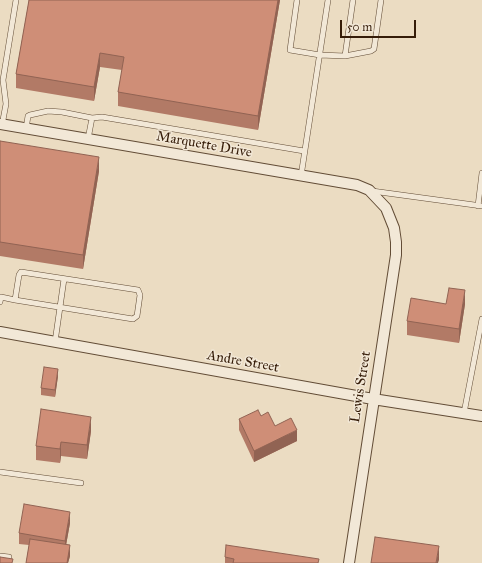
<!DOCTYPE html>
<style>
body{margin:0}
#map{position:relative;width:482px;height:563px;overflow:hidden;background:#ebdcc2;font-family:"IM FELL Great Primer",serif}
canvas{display:block}
.scale{position:absolute;left:340px;top:20px;width:76px;height:18px;box-sizing:border-box;border:2px solid #351c08;border-top:0;padding-left:5px;font-size:12px;line-height:14px;white-space:nowrap;color:#351c08;-webkit-text-stroke:3px #f2e8d7;paint-order:stroke}
</style>
<div id="map">
<canvas width="482" height="563"></canvas>
<div class="scale">50 m</div>
</div>
<script>
const context = document.querySelector('canvas').getContext('2d');
context.lineJoin = 'round';
const poly = rows => new Path2D(rows.map(r => 'M' + r).join(''));
function strokePath(path, color, width, dash) { context.strokeStyle = color; context.lineWidth = width; context.lineCap = dash ? 'butt' : 'round'; context.setLineDash(dash || []); context.stroke(path); }
function fill(path, color) { context.fillStyle = color; context.fill(path, 'evenodd'); }
function drawText(font, color, halo, rows, align = 'center') {
  context.font = font + ' "IM FELL Great Primer",serif'; context.lineWidth = 3; context.setLineDash([]); context.textBaseline = 'middle'; context.strokeStyle = halo; context.fillStyle = color; for (const [text, x, y, turn = 0] of rows) {
    context.save(); context.translate(x, y); context.rotate((+turn || 0) * Math.PI / 180); context.textAlign = isNaN(turn) ? turn : align; if (halo) context.strokeText(text, 0, 0); context.fillText(text, 0, 0); context.restore();
  }
}
const lane = poly([
 [297,0,290,50,320,55,345,56,371,51,374,49,381,0],
 [345,56,353,0],
 [2,125,6,104,3,80,16,0],
 [26,129,28,116,30,115,48,111,62,112,92,118],
 [88,139,92,118,102,117,304,151],
 [301,176,328,0],
 [372,191,482,206],
 [478,206,482,173],
 [0,302,1,297,15,300,133,319,137,316,140,295,138,290,21,272,19,275,15,300],
 [55,342,64,279],
 [464,413,482,319],
 [0,472,81,483],
 [0,556,9,557]
]);
const street = poly([
 [0,124,357,185,369,190,386,208,394,228,396,242,396,255,349,563],
 [0,332,373,399,482,416]
]);
const wall = poly([
 [29,0,280,0,258,130,118,106,118,92,122,70,100,67,94,101,16,88,16,74],
 [0,141,99,171,83,269,0,256],
 [446,304,465,304,459,343,407,335,407,321],
 [58,376,55,397,41,395,41,388],
 [239,419,275,426,297,441,254,462,239,430],
 [91,431,87,459,61,456,60,463,36,460,36,446],
 [70,523,66,545,70,556,68,563,26,563,29,545,19,544,19,533],
 [225,557,319,563,225,563]
]);
const shadedWall = poly([
 [278,0,280,0,258,130,258,116],
 [100,53,100,67,94,101,94,87],
 [99,157,99,171,83,269,83,255],
 [465,290,465,304,459,343,459,329],
 [58,369,58,376,55,397,55,390],
 [91,417,91,431,87,459,87,445],
 [297,430,297,441,254,462,254,451],
 [61,442,61,456,60,463,60,449],
 [70,512,70,523,65,551,65,541],
 [70,545,70,556,68,563,67,563],
 [439,546,439,560,438,563,436,563]
]);
const building = poly([
 [29,0,278,0,258,116,118,92,124,57,100,53,94,87,16,74,29,0],
 [0,141,99,157,83,255,0,242,0,141],
 [449,288,465,290,459,329,407,321,411,298,446,304,449,288],
 [44,367,58,369,55,390,41,388,44,367],
 [41,409,91,417,87,445,61,442,60,449,36,446,41,409],
 [258,410,261,416,268,412,275,426,291,418,297,430,254,451,239,419,258,410],
 [24,504,70,512,65,541,19,533,24,504],
 [375,537,439,546,436,563,371,563,375,537],
 [30,539,70,545,67,563,26,563,30,539],
 [226,545,319,559,318,563,233,563,234,559,225,557,226,545],
 [0,557,13,559,12,563,0,563,0,557]
]);
const streetNames = [
 ["Marquette Drive",204,145,10],
 ["Andre Street",243,362,10],
 ["Lewis Street",361,387,-81]
];
strokePath(lane, '#624c36', 6);
strokePath(street, '#624c36', 12);
strokePath(lane, '#f2e8d7', 5);
strokePath(street, '#f2e8d7', 10);
fill(wall, '#b27a66');
fill(shadedWall, '#916353');
fill(building, '#cf8e77');
strokePath(building, '#916353', 1);
drawText('14px', '#351c08', '#f2e8d7', streetNames);
</script>
